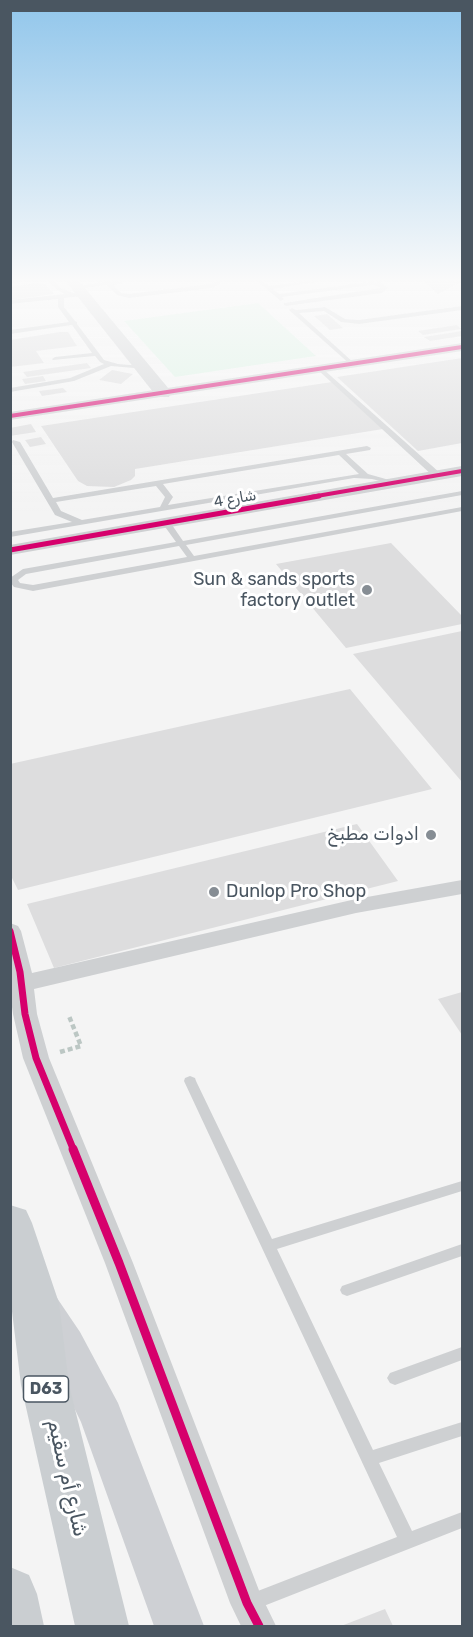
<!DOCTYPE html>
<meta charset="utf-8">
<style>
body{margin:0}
#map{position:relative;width:473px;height:1637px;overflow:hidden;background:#f4f4f4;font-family:Rubik,sans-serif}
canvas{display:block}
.frame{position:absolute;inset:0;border:12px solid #4a5661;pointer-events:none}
</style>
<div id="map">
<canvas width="473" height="1637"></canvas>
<div class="frame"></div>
</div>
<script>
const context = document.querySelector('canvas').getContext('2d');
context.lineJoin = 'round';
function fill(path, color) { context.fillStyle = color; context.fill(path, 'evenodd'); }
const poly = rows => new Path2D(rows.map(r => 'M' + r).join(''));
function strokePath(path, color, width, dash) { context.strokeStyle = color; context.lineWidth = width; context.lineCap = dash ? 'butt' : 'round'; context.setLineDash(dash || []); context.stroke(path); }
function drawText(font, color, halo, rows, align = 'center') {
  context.font = font + ' Rubik,Vazirmatn,sans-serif'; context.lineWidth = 6; context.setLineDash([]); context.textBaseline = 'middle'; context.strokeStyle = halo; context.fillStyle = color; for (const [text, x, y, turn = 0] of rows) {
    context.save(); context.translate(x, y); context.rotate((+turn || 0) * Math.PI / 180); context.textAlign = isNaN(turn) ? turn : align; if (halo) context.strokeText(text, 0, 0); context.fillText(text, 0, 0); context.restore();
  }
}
const green = poly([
 [258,303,316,356,175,377,124,321]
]);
const building = poly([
 [424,282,461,282,438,294],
 [37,283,45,284,54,294,10,300,10,287],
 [327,314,343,328,330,330,314,316],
 [457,325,461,329,423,335,418,331],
 [462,331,462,336,430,341,424,337],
 [60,332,68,332,77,346,36,351,44,363,10,367,10,340],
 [462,358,462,443,418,451,337,377],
 [87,363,91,368,27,377,23,372],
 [112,370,133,374,121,384,99,380],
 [43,376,46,381,25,384,22,379],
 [332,382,383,429,135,469,135,476,131,480,114,487,87,486,78,481,41,426],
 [63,388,67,392,42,396,39,391],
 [31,424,36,432,10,436,10,428],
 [41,437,46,444,30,447,25,440],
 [391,543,462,616,462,624,346,648,276,564],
 [462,631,462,782,353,654],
 [350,689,432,789,18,890,10,874,10,764],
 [357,824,398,881,54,968,27,904],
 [462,992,462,1035,438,999],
 [385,1609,393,1626,341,1626]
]);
const path = poly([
 [60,1052,81,1046,69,1016]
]);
const service = poly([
 [10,282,18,282,10,285,10,282],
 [49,282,55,282,61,288,73,293,85,293,86,294,83,296,64,298,64,307,75,321,77,322,77,324,104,360,118,364,143,366,145,367,145,369,111,366,74,381,10,392,10,388,70,378,104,364,100,362,95,356,53,360,52,359,55,357,92,353,72,325,10,334,10,330,69,322,58,307,58,299,10,304,10,300,65,294,57,290,49,282],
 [104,282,123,282,122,283,113,285,121,293,129,294,211,284,214,282,220,282,220,284,212,288,129,298,117,295,107,285,77,289,74,287,104,282],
 [258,282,264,282,269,286,301,282,314,282,273,289,279,294,370,282,382,283,388,288,382,293,286,306,284,305,284,303,381,288,378,286,372,285,282,297,284,299,281,301,258,282],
 [462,306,462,310,359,324,341,322,324,311,299,313,354,363,354,365,352,366,289,310,292,308,296,310,325,307,345,319,359,320,462,306],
 [318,368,322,368,440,473,440,477,434,477,318,370,318,368],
 [13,440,20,442,53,498,367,446,371,448,370,450,346,454,368,474,400,483,396,485,372,479,354,478,10,537,10,532,72,522,55,515,12,442,13,440],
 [339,455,359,474,168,505,173,497,163,484,339,455],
 [156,486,165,497,160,507,82,520,61,511,56,502,156,486],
 [462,491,462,495,186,545,194,556,462,507,462,511,33,591,14,587,10,582,10,578,23,569,176,542,163,524,167,522,170,522,183,541,462,491],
 [179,546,187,557,33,585,20,583,18,580,26,574,179,546],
 [190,1076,195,1078,196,1081,272,1239,462,1181,462,1191,277,1249,373,1450,462,1422,462,1436,379,1463,412,1531,462,1512,462,1528,251,1611,245,1608,242,1602,245,1596,397,1537,184,1081,185,1078,190,1076],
 [462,1244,462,1256,347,1296,342,1294,340,1290,342,1286,462,1244],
 [462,1347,462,1360,395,1385,390,1383,387,1378,390,1373,462,1347]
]);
const minor = poly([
 [462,343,462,351,10,420,10,412,462,343],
 [462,466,462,476,10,555,10,545,462,466],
 [462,880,462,894,356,913,34,989,37,1014,49,1058,133,1263,260,1593,276,1626,241,1626,230,1603,105,1263,23,1058,13,1014,10,993,10,923,18,926,21,931,32,973,356,899,462,880]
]);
const tertiary = poly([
 [66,282,80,282,169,389,171,393,169,397,157,397,66,282]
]);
const secondary = poly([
 [42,1293,57,1298,80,1332,118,1403,204,1626,154,1626,81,1422,50,1358,21,1311,27,1298,42,1293]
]);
const primary = poly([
 [10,1205,26,1210,32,1223,59,1303,69,1385,129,1626,75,1626,21,1385,10,1295,10,1205],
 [10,1567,29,1575,37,1594,44,1626,10,1626,10,1567]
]);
const cyclewayFar3 = poly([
 [10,416,462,347],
 [311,497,462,471]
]);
const cyclewayFar2 = poly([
 [10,550,319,496]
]);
const cyclewayFar1 = poly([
 [10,931,20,972,25,1014,36,1058,74,1151]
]);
const cycleway = poly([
 [73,1149,119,1263,247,1603,259,1626]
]);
const markers = [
 [367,590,6,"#868d94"],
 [431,835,6,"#868d94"],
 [214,892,6,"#868d94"]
];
const farStreetnames = [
 ["شارع 4",235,499,-10]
];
const shields = [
 [46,1389,45]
];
const shieldNames = [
 ["D63",46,1389]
];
const poiNames = [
 ["Sun & sands sports",355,580],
 ["factory outlet",355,601],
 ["ادوات مطبخ",419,835],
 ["Dunlop Pro Shop",226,892,"left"]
];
const nearStreetnames = [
 ["شارع أم سقيم",67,1478,77]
];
fill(green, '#d9f2e3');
fill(building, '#ddddde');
strokePath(path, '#bcc7c4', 4.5, [5, 3]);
fill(service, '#ced0d2');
fill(minor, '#ced0d2');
fill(tertiary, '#ced0d2');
fill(secondary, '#ced0d4');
fill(primary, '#caced1');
strokePath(cyclewayFar3, '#d6006c', 4);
strokePath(cyclewayFar2, '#d6006c', 5);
strokePath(cyclewayFar1, '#d6006c', 7);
strokePath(cycleway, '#d6006c', 9);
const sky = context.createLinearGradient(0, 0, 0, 511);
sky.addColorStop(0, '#91c6eb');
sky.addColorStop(0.55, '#fafafa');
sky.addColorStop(1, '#fafafa00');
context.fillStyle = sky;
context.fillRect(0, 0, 473, 511);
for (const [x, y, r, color] of markers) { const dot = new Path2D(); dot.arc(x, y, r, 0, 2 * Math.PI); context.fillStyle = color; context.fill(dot); strokePath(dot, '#fff', 2); }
drawText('15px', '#4a5661', '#fff', farStreetnames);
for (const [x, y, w] of shields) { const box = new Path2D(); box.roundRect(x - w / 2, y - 13, w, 26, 4.5); context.fillStyle = '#fff'; context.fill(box); strokePath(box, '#4a5661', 1.5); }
drawText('bold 16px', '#4a5661', null, shieldNames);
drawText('18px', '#4a5661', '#fff', poiNames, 'right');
drawText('21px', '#4a5661', '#fff', nearStreetnames);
</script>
